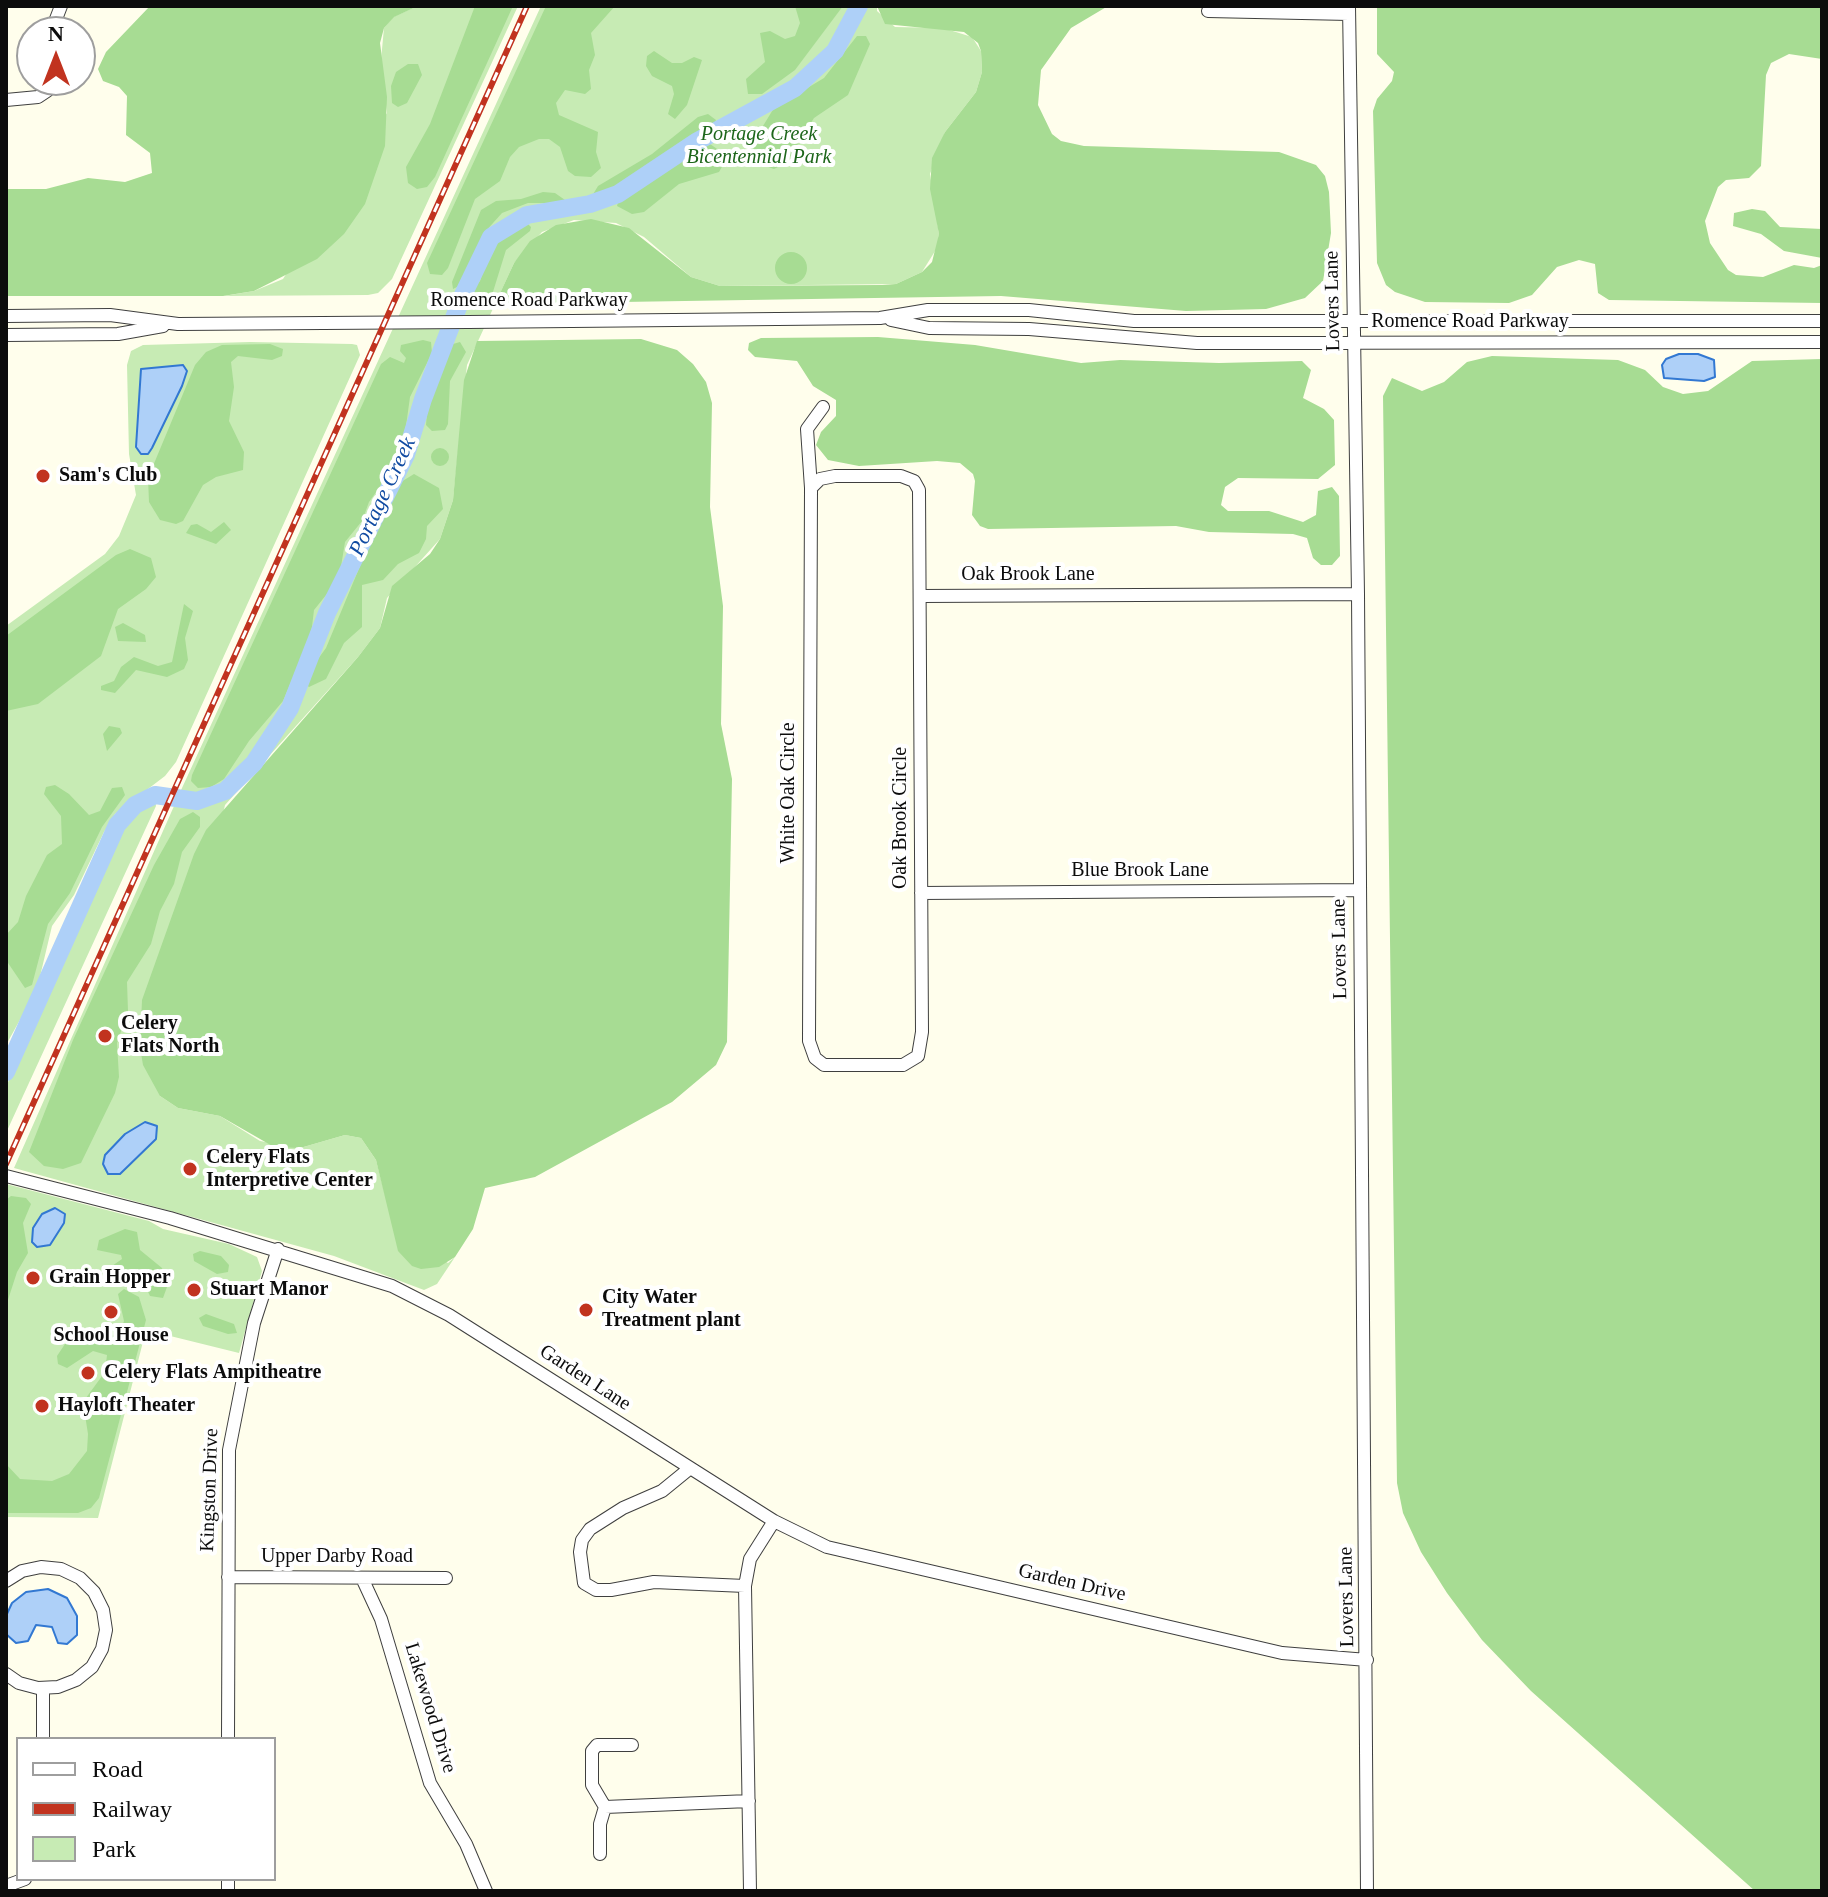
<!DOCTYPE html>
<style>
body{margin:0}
#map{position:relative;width:1828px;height:1897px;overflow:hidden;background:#fffeec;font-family:Georgia,serif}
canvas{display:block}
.frame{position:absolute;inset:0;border:8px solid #0c0c0c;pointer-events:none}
.legend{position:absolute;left:16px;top:1737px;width:260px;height:144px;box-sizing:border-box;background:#fff;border:2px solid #9e9e9e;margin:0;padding:10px 14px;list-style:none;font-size:24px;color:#0c0c0c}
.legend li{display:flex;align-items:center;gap:16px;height:40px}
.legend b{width:40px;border:2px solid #9e9e9e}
.north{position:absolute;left:16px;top:16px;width:80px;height:80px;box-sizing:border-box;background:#fff;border:2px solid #9e9e9e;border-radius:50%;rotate:0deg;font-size:22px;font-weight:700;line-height:32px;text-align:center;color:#0c0c0c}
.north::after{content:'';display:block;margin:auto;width:28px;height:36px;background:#c1331f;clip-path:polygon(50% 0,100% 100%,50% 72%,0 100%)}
</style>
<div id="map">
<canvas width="1828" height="1897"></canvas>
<div class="frame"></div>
<ul class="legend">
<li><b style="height:10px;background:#fff"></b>Road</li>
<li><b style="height:10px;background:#c1331f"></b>Railway</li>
<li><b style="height:22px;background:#c7ebb4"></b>Park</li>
</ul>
<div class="north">N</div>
</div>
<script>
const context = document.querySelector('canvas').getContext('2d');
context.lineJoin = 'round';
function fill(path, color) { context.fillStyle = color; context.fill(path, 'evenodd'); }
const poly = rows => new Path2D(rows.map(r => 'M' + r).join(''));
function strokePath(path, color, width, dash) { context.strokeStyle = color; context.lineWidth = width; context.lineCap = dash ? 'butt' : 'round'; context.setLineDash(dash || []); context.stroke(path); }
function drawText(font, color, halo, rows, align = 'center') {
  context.font = font + ' Georgia,serif'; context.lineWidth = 8; context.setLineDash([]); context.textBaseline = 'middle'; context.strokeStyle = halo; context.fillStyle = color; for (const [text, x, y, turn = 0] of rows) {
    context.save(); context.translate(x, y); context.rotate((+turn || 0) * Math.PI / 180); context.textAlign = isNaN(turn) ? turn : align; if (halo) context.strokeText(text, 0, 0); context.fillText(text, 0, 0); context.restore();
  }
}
const green = poly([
 [418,6,518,6,392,279,378,293,368,295,224,296,254,291,283,279,387,113,381,60,384,28,393,17],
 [541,6,877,6,877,11,895,27,943,28,972,37,981,51,982,72,976,92,945,132,930,174,939,234,937,248,922,272,896,284,720,286,691,277,644,237,616,223,574,220,542,232,514,263,467,365,453,500,440,539,387,598,380,628,358,657,225,805,160,1096,178,1108,220,1116,260,1141,300,1148,345,1135,361,1138,376,1160,394,1229,448,1263,455,1257,437,1284,424,1290,334,1256,14,1168,182,788],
 [250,342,352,344,357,345,360,355,176,762,165,776,115,814,104,832,74,895,52,926,37,989,6,1045,6,626,105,554,119,536,136,495,129,454,127,365,131,351,143,345],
 [155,800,156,806,6,1133,6,1087,67,941,81,918,115,840,134,812],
 [6,1184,149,1221,163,1229,229,1244,257,1257,262,1271,239,1353,146,1330,98,1518,6,1517]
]);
const forest = poly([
 [150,6,418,6,394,17,384,28,380,43,387,97,385,146,365,204,344,234,317,259,254,291,223,296,6,296,6,189,46,189,88,178,125,182,152,173,150,153,126,135,127,96,119,87,103,81,98,69,106,52],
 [475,6,513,6,435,177,427,187,417,189,408,183,406,167,430,124],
 [546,6,615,6,591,33,595,55,589,70,591,89,585,94,565,90,556,103,559,115,598,132,596,152,601,168,591,177,575,176,568,171,560,147,549,139,539,139,519,147,510,157,500,181,475,199,448,268,442,275,430,274,427,263],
 [795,6,843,6,795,70,762,94,748,94,746,79,765,62,760,33,770,31,785,39,795,36,800,23],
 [877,6,1108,6,1071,28,1041,70,1038,105,1052,134,1061,141,1084,146,1279,152,1316,165,1325,176,1329,192,1331,233,1323,281,1305,298,1266,309,1186,311,1001,296,495,304,514,263,530,241,556,225,591,219,629,228,691,277,720,286,882,285,896,284,922,272,932,262,939,234,930,189,932,158,945,132,976,92,982,72,981,51,978,43,964,32,885,24],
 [1377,6,1822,6,1822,59,1789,54,1771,63,1766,75,1761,166,1749,178,1726,180,1718,187,1705,221,1710,243,1728,270,1736,275,1763,277,1794,265,1814,268,1822,265,1822,303,1609,300,1598,293,1595,264,1579,260,1557,267,1532,295,1509,303,1425,302,1395,292,1386,285,1377,263,1373,111,1377,99,1392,81,1394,72,1377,54],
 [857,36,866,36,870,44,848,95,814,118,786,163,774,169,757,163,753,152,755,139,774,108,824,78],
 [654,51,672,63,682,63,694,57,702,60,687,105,675,119,668,114,674,94,672,86,652,76,646,66,647,56],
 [408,64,418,64,422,75,407,103,398,107,392,103,391,86,396,72],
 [708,114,716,120,711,130,671,150,624,184,592,196,598,186,652,154,698,117],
 [710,144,723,153,723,165,719,172,679,184,644,212,632,214,617,206,619,199,668,164],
 [543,192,555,193,565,200,561,203,528,203,502,213,484,233,459,286,453,289,452,282,481,210,496,201,521,199],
 [1752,209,1765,211,1780,227,1822,229,1822,258,1784,251,1761,234,1733,226,1734,213],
 [526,222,531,227,530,231,506,250,492,295,482,302,474,302,470,293,480,281,490,251,514,226],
 '775 268a16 16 0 1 1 32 0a16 16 0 1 1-32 0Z',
 [878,337,975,345,1081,363,1120,360,1219,363,1302,361,1311,370,1303,398,1324,409,1334,420,1335,465,1318,479,1238,478,1225,487,1221,505,1228,511,1269,511,1303,522,1316,515,1318,491,1332,487,1339,496,1340,556,1332,565,1321,565,1313,558,1307,538,1293,534,1209,532,1176,526,988,529,980,526,972,515,975,481,973,474,960,463,937,461,859,466,828,460,816,445,821,432,836,416,836,400,813,386,797,361,755,357,748,350,749,343,761,338],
 [641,339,677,350,693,364,706,382,712,403,710,507,723,606,721,724,732,779,727,1042,716,1065,672,1102,535,1177,485,1188,473,1229,455,1257,439,1267,421,1269,412,1266,398,1251,376,1160,361,1138,345,1135,300,1148,274,1147,220,1116,178,1108,160,1096,143,1065,140,1047,142,1000,194,854,206,830,358,657,380,628,392,586,430,554,440,539,453,500,464,380,477,341],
 [423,340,431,342,432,353,410,397,406,426,391,471,369,502,362,521,345,542,339,579,314,610,311,635,283,701,249,741,224,779,211,787,198,788,191,781,192,775,381,364,390,357,404,363,406,358,400,351,401,345],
 [460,342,466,352,450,381,448,424,445,430,432,431,426,425,427,413,448,353,453,344],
 [270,344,283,349,282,356,272,360,238,356,231,362,234,387,229,421,244,452,243,470,216,477,203,485,183,521,176,524,160,520,149,502,148,478,195,365,206,352,222,345],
 [1492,356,1618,360,1645,370,1663,387,1683,394,1708,391,1752,361,1822,359,1822,1891,1755,1891,1531,1691,1482,1640,1447,1593,1421,1552,1403,1513,1397,1483,1383,396,1392,378,1422,391,1444,382,1467,362],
 '431 457a9 9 0 1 1 18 0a9 9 0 1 1-18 0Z',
 [414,474,439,488,443,509,427,526,426,539,419,553,398,564,383,580,362,585,362,627,344,643,326,679,309,687,306,684,310,670,326,648,370,542,401,482],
 [224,522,231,530,216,544,186,533,191,525,197,524,211,532],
 [130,549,151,558,156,577,146,589,118,609,101,656,38,704,6,711,6,636,116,555],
 [184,604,193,611,185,638,188,660,184,669,167,677,136,670,115,693,101,690,101,686,114,681,121,667,134,657,158,666,172,662],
 [123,623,145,635,146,642,118,641,115,627],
 [109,726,120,728,122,733,107,751,103,734],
 [55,785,69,794,89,815,100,811,112,788,122,787,125,795,102,827,70,893,48,924,32,985,25,988,6,960,6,935,18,922,26,896,47,855,62,844,61,816,44,794,46,787],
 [193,812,200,817,200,827,182,852,174,884,160,911,151,944,127,982,128,1011,117,1043,119,1077,115,1093,81,1163,63,1169,44,1166,29,1152,73,1040,154,865,180,819],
 [11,1196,26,1198,31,1204,23,1223,28,1253,17,1272,6,1306,6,1200],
 [125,1229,137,1232,140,1250,162,1268,167,1287,163,1298,150,1296,142,1279,114,1276,112,1266,122,1259,121,1255,97,1250,99,1240],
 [200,1251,221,1256,229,1265,228,1272,217,1274,194,1261,193,1254],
 [124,1289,139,1297,146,1320,99,1498,91,1508,78,1513,6,1513,6,1464,20,1479,52,1481,69,1474,87,1451,88,1434,83,1402,105,1372,107,1355,93,1351,67,1368,58,1364,57,1356,73,1332,102,1338,120,1333,124,1321,118,1294],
 [206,1314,234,1324,237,1333,228,1334,203,1326,199,1318]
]);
const water = poly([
 [1679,354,1698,354,1714,360,1715,377,1704,381,1664,378,1662,365,1666,359,1679,354],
 [183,365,187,371,182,386,152,448,148,454,141,454,136,447,141,369,183,365],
 [145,1122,157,1126,156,1139,120,1174,108,1174,103,1164,105,1155,125,1134,145,1122],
 [55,1208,65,1214,64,1223,50,1245,37,1247,32,1242,33,1228,42,1214,55,1208],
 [48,1589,67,1598,77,1616,77,1635,67,1644,58,1643,52,1627,36,1625,28,1641,16,1643,6,1634,6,1616,12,1603,26,1592,48,1589]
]);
const river = poly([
 [6,1072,117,825,135,805,155,795,197,801,225,791,254,763,290,708,327,613,406,455,423,399,462,297,491,237,527,215,590,204,618,194,696,142,795,88,835,51,859,6]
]);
const minor = poly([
 [1349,6,1358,594,1367,1891],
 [1208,11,1349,14],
 [51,32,61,6],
 [6,100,38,97,47,91,51,80],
 [6,316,110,315,178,324,468,322,880,318,928,310,1029,310,1134,321,1822,321],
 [891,320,929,328,1029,329,1197,343,1822,342],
 [6,335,118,334,163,326],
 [811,488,820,479,835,476,901,476,914,481,919,490,922,1032,918,1056,903,1065,824,1065,815,1058,809,1041,811,488,807,429,823,407],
 [921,596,1358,594],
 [921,893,1359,890],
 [6,1176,170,1218,392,1286,449,1315,774,1521,827,1547,1282,1653,1367,1660],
 [689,1469,662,1491,623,1508,590,1529,582,1540,580,1552,584,1583,596,1590,611,1590,654,1582,745,1586],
 [228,1577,446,1578],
 [362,1578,381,1619,430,1783,466,1844,486,1891],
 [6,1581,22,1571,41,1567,61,1569,80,1578,94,1592,103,1610,106,1630,102,1649,92,1667,76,1680,58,1687,38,1688,19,1683,6,1674],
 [43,1739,43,1688],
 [228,1739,229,1450,254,1323,278,1249],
 [632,1745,597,1745,592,1751,592,1785,605,1807,749,1801],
 [600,1854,600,1824,605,1807],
 [228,1879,228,1891],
 [6,1886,25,1879],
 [750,1891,745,1586,750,1559,774,1521]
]);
const rail = poly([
 [6,1164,527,6]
]);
const markers = [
 [43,476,8,"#c1331f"],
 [105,1036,8,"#c1331f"],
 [190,1169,8,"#c1331f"],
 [33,1278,8,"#c1331f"],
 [194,1290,8,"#c1331f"],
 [586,1310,8,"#c1331f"],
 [111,1312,8,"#c1331f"],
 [88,1373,8,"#c1331f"],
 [42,1406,8,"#c1331f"]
];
const parkNames = [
 ["Portage Creek",759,135],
 ["Bicentennial Park",759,158]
];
const streetNames = [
 ["Romence Road Parkway",529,301],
 ["Lovers Lane",1333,301,-91],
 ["Romence Road Parkway",1470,322],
 ["Oak Brook Lane",1028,575],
 ["White Oak Circle",789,793,-90],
 ["Oak Brook Circle",901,818,-90],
 ["Blue Brook Lane",1140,871],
 ["Lovers Lane",1340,949,-91],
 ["Garden Lane",585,1378,33],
 ["Kingston Drive",210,1490,-88],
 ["Upper Darby Road",337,1557],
 ["Garden Drive",1072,1583,13],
 ["Lovers Lane",1347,1597,-91],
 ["Lakewood Drive",430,1708,73]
];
const poiNames = [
 ["Sam's Club",59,476],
 ["Celery",121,1024],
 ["Flats North",121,1047],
 ["Celery Flats",206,1158],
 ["Interpretive Center",206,1181],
 ["Grain Hopper",49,1278],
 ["Stuart Manor",210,1290],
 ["City Water",602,1298],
 ["Treatment plant",602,1321],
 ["School House",111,1336,"center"],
 ["Celery Flats Ampitheatre",104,1373],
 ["Hayloft Theater",58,1406]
];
const waterNames = [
 ["Portage Creek",383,497,-65]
];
fill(green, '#c7ebb4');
fill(forest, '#a7dc93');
fill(water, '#aed0f8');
strokePath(water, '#3278d2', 2);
strokePath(river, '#aed0f8', 18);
strokePath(minor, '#3f3f3f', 14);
strokePath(minor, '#fff', 12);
strokePath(rail, '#c1331f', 6);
strokePath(rail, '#fff', 3, [9]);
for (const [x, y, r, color] of markers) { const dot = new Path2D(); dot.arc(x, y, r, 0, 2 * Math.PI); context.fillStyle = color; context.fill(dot); strokePath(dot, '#fff', 3); }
drawText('italic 20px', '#1d661a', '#fff', parkNames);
drawText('20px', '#0c0c0c', '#fff', streetNames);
drawText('bold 20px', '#0c0c0c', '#fff', poiNames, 'left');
drawText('italic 22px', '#114ba2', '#fff', waterNames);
</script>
